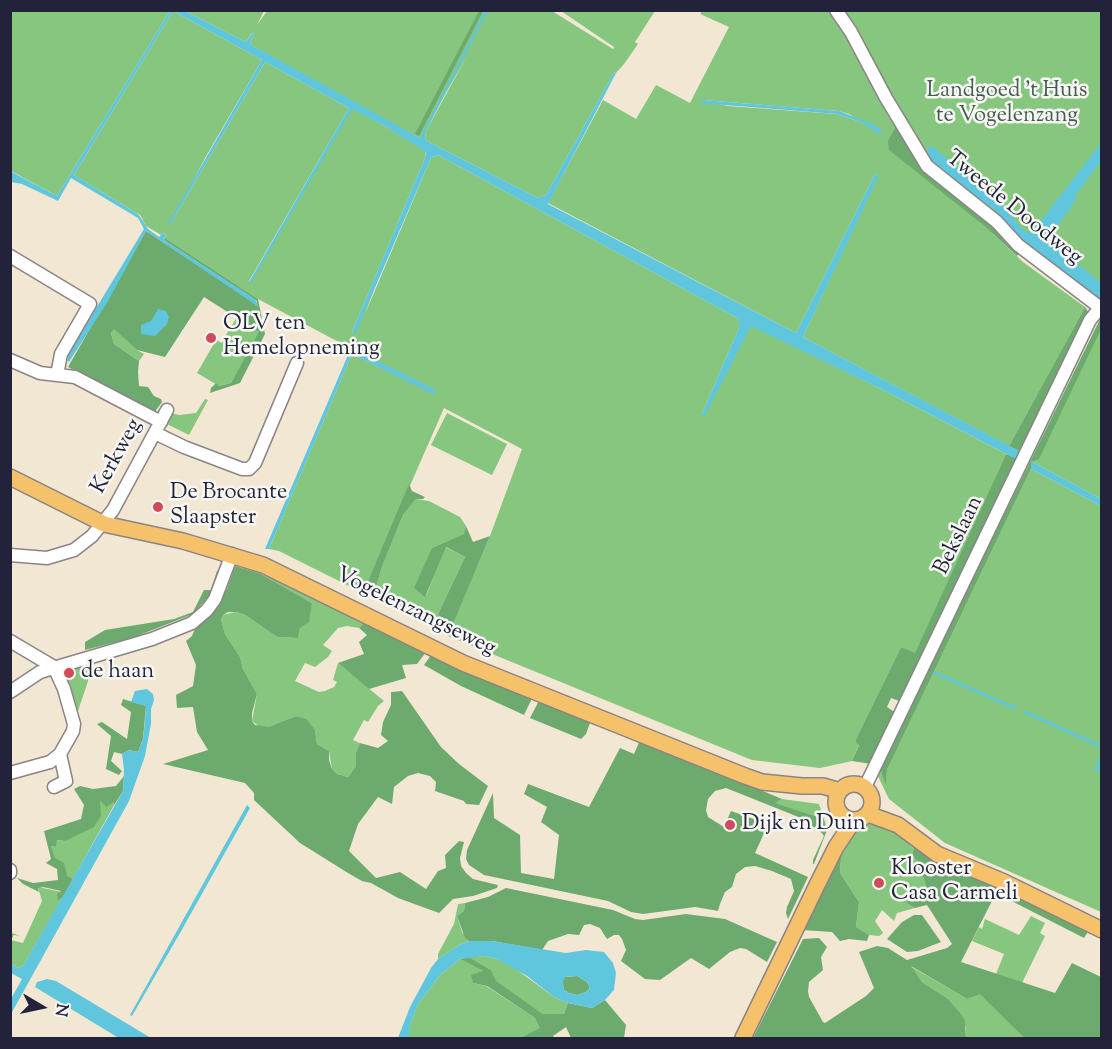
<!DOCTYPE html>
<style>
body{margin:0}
#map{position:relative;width:1112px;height:1049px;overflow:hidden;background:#f2e7d3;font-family:"Sorts Mill Goudy",serif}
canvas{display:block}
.frame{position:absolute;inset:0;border:12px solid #22223b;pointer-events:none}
.north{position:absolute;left:12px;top:977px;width:60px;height:60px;-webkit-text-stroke:4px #f6f6f2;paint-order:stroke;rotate:99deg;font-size:16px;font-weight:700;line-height:24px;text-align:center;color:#22223b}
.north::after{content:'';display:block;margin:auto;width:21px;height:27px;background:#22223b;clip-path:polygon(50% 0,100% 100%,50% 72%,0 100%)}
</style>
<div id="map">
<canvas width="1112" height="1049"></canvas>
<div class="frame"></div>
<div class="north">N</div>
</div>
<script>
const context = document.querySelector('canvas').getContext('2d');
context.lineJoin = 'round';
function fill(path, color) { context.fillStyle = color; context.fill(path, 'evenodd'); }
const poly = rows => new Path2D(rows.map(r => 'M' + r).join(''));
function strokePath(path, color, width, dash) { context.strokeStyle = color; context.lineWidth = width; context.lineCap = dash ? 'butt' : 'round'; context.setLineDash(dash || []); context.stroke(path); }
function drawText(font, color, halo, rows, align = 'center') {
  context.font = font + ' "Sorts Mill Goudy",serif'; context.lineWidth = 5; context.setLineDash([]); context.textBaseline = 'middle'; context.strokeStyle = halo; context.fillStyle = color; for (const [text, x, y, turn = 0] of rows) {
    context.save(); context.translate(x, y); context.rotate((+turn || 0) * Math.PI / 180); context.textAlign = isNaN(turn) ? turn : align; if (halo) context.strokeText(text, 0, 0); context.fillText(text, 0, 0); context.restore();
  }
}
const green = poly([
 [10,11,170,11,57,196,11,171],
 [173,11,262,60,205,158,170,225,265,62,349,108,249,281,250,282,352,108,383,125,426,151,425,158,352,332,354,333,375,287,365,314,431,158,438,155,739,319,739,328,701,416,751,325,885,391,1006,454,915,654,901,647,855,741,859,744,852,761,820,768,752,760,448,636,373,597,382,567,403,515,416,499,429,501,460,517,466,526,465,534,432,548,426,596,445,547,465,557,438,614,448,635,490,536,522,449,444,408,363,593,279,551,269,549,352,354,433,393,435,390,348,347,258,299,165,238,166,234,163,233,161,235,146,226,140,215,74,175],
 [185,11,264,11,257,25,267,11,552,11,613,49,614,47,561,11,655,11,635,42,638,44,624,64,616,73,614,72,546,195,538,198,425,140,426,131,467,56,420,138,354,104,250,44,254,33,252,33,246,42],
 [702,11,834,11,898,123,982,224,1023,262,1085,307,1009,446,803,337,878,175,875,174,796,333,548,203,603,100,636,119,656,85,690,103,729,27,700,14],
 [703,100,839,111,849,114,881,134,863,123,837,114,728,106],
 [838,11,1101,11,1101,304,1061,273,929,163],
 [237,317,259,332,259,334,231,383,219,386,197,373,216,340,222,343,224,339,228,341,230,337,226,335],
 [1101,326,1101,499,1031,461],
 [114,328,137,350,144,354,139,361,114,344,111,333],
 [205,399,208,400,189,435,165,423,171,413,179,415,196,413],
 [447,413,507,444,492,475,431,445],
 [1031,469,1101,506,1101,912,945,843,889,799,875,770,880,768,886,782,887,770],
 [259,573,365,622,359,628,347,626,338,628,323,645,332,651,328,657,315,667,305,663,295,681,319,692,325,691,334,687,337,682,333,680,338,663,384,701,378,706,368,722,364,720,353,740,360,743,356,752,356,766,348,777,337,774,332,769,329,751,317,744,315,730,296,716,268,727,261,728,252,721,257,694,243,669,240,657,225,634,221,620,223,615,235,612,245,615,277,637,298,638,300,628,312,603],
 [93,662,90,675,76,717,63,676,67,669],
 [100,799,114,801,113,807,73,879,67,877,55,859,51,846,56,840,65,841],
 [782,799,819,804,824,819,774,803],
 [871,821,887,825,914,848,912,855,919,863,926,886,926,893,923,895,907,901,915,908,897,913,894,921,882,910,875,921,883,933,879,936,869,935,856,927,859,902,840,873,841,860,838,855,858,826],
 [38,887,62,892,58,899,63,897,23,966,18,968,11,964,10,932,20,936,14,935,11,940,23,943,42,901],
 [465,903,464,911,457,916,462,932,469,941,459,945,438,959,438,954,454,924,458,904],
 [1031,916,1045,923,1040,933,1045,936,1022,983,996,974,1004,954,972,941,979,927,982,929,985,919,1019,935],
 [485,956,497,959,513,967,554,997,568,1003,564,1014,543,1014,495,981,491,970,469,957],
 [460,959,483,971,473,983,486,986,535,1018,541,1028,520,1038,408,1038,410,1025,418,1004,441,974],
 [910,966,967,999,980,993,1024,1038,966,1038,966,1027,947,998,922,982]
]);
const forest = poly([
 [479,11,483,11,419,136,415,134],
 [898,123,916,154,1022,250,1017,256,982,224,889,150,888,141],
 [146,231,254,302,256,306,257,301,164,240,165,238,258,299,265,334,240,383,210,393,211,388,216,383,219,386,231,383,259,332,204,297,165,357,137,350,114,329,111,333,114,344,139,361,138,372,139,386,148,387,154,396,161,399,162,402,154,413,68,367],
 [1085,307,1089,313,1023,453,1009,446],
 [1101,317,1101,329,1039,459,1031,462,1031,469,887,770,886,785,880,768],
 [1006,454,1020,460,902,702,891,698,887,707,896,713,872,764,852,761,859,745,855,741,901,647,915,653],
 [409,484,412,491,425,497,423,499,416,499,403,515,382,567,373,597,367,595,363,593],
 [466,526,473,542,490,536,448,636,438,614,465,557,446,547,425,597,414,588,432,548,464,534],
 [235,566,259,573,312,603,309,622,300,628,298,638,277,637,245,615,236,612,228,612,223,615,221,620,225,634,240,657,243,669,257,694,252,713,252,721,255,725,268,727,296,716,306,719,315,730,317,744,329,751,329,760,332,769,337,774,348,777,356,766,356,752,360,743,378,748,388,741,381,735,383,722,391,705,391,692,402,691,441,747,459,764,488,786,479,805,466,804,464,801,435,791,436,782,430,776,418,773,408,776,394,787,392,804,378,797,358,824,349,851,376,878,400,872,426,889,438,871,446,868,445,855,459,841,464,842,460,858,461,866,466,873,473,879,498,885,497,888,473,896,453,899,439,913,398,898,371,883,362,881,348,873,300,843,254,800,254,793,245,783,163,764,208,750,197,732,193,707,177,708,176,695,193,686,196,665,186,641,192,636,196,626,204,621,220,600,227,589],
 [221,570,213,591,193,614,132,638,85,650,85,642,105,630,174,619,193,612,204,590,211,590,217,571],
 [365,622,426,652,417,664,402,665,406,678,369,689,338,663,364,654,359,642,367,635,359,628],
 [436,648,536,690,524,715,461,686,424,665],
 [543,693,591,720,586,734,581,739,530,718],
 [123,699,146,706,143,739,138,752,129,750,122,754,114,752,111,761,122,771,119,775,106,769,111,736,97,724,102,722,127,739,131,712,121,705],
 [641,738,657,747,782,799,775,803,824,819,827,830,814,864,813,864,813,860,824,836,822,833,801,818,726,788,715,791,708,799,706,810,708,817,724,827,731,811,762,822,768,817,770,820,755,853,808,877,788,919,786,913,787,907,794,891,791,879,772,871,755,866,745,867,736,874,732,887,725,892,720,904,718,911,695,907,643,914,631,912,608,901,484,875,469,865,466,859,467,850,493,793,494,818,520,835,521,873,554,879,559,835,541,822,547,807,524,794,528,784,589,807,620,748,634,754],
 [124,776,123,791,113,807,114,802,106,807,100,800,101,816,94,827,65,841,57,840,56,846,51,846,55,858,64,863,67,876,73,879,63,897,58,900,57,894,61,891,43,887,38,888,39,892,23,884,17,878,33,883,58,880,57,869,46,863,51,859,44,831,81,819,84,805,74,789,80,786,93,789,116,786],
 [914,848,1089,930,1084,938,996,893,961,962,1055,993,1072,963,1101,977,1101,1038,1024,1038,980,994,967,999,911,966,922,982,947,998,960,1013,965,1021,966,1038,753,1038,803,939,819,938,827,947,821,957,823,970,809,982,808,991,809,997,823,1022,825,1023,866,996,874,988,859,952,877,946,888,948,907,960,947,948,952,944,927,905,915,908,906,902,926,892,926,886,919,863,912,855],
 [838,855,841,859,840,873,859,902,856,927,869,935,867,941,849,939,840,941,832,932,802,930],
 [506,888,613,910,635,919,643,920,686,914,725,919,777,942,767,962,746,949,740,948,730,952,709,969,691,958,660,980,645,979,621,961,626,950,622,939,619,935,614,935,607,939,600,928,590,924,584,925,579,935,568,934,548,941,542,950,492,941,469,941,465,938,457,916,464,911,465,903,488,897],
 [914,915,922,915,941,942,918,951,907,952,887,939,902,922],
 [469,957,491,970,496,981,543,1014,564,1014,568,1003,592,1008,605,1000,626,1025,624,1038,571,1038,566,1027,553,1036,554,1038,520,1038,540,1028,535,1018,487,986,473,983,471,975,483,971,460,959],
 [577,976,587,982,590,988,586,992,577,995,569,993,564,990,562,981,565,977]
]);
const water = poly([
 [170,11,185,11,246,42,253,32,254,33,250,44,420,138,485,11,488,11,426,131,425,140,538,198,546,195,614,72,616,73,548,204,796,333,875,174,879,175,803,337,1023,453,1020,460,1012,457,885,391,751,326,704,417,701,416,739,328,739,319,438,155,431,158,355,334,352,332,425,158,426,152,383,125,352,109,251,283,249,282,349,108,265,62,170,225,168,224,262,60,173,11,74,175,138,214,148,229,159,237,163,233,166,234,164,240,255,299,259,307,146,231,108,301,69,362,67,360,69,353,144,229,138,218,71,178,58,201,22,184,11,182,10,171,57,196],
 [703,100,839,111,873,124,881,130,881,135,863,123,837,114,700,103],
 [1101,143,1101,161,1075,196,1076,200,1049,238,1049,243,1067,255,1101,283,1101,298,1050,263,1019,236,994,209,965,189,927,159,925,155,926,150,932,146,1005,208,1020,227,1028,233,1033,231],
 [158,309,166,311,169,317,167,324,155,336,141,334,141,325,151,321],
 [351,348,436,390,433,394,352,354,269,549,265,549],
 [1031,461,1101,499,1101,506,1031,469],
 [147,689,153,694,154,700,151,709,151,724,145,756,129,801,11,1014,11,999,22,979,11,973,11,964,18,968,23,966,123,791,124,770,122,754,129,750,138,752,143,739,145,721,146,706,131,702,135,691],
 [247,805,250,808,180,933,132,1016,130,1015],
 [469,941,492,941,566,953,586,950,604,952,613,963,616,973,614,990,605,1000,592,1008,568,1003,554,997,527,976,497,959,485,956,460,959,441,974,418,1004,410,1025,409,1038,398,1038,410,1007,431,968,438,959,459,945],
 [577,976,587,982,590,988,586,992,577,995,569,993,564,990,563,981,565,977],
 [47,979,56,981,151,1038,117,1037,35,987,37,982]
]);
const stream = poly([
 [935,673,1015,708],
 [1025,712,1102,747],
 [1102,757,1096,769,1102,772]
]);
const minor = poly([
 [836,10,851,32,886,98,927,166,997,222,1018,245,1102,309],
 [10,256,90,304,61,354,57,375],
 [10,360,40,373,75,377,161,422],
 [155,433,184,447,242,469,249,469,255,463,297,363],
 [10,555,47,558,74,550,92,536,113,510,167,410],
 [10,641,54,667],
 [10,692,40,672,152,639,192,623,207,610,215,599,232,554],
 [10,773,50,762,60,754,73,731,74,724,64,689,54,667],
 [54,787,66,781,60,754],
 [865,787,1090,320,1100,308],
 [10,870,10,873]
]);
const major = poly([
 [10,477,104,524,183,541,263,565,463,663,745,776,762,782,802,786,823,786,840,791],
 '836 802a18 18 0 1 1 36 0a18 18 0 1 1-36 0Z',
 [868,814,898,825,937,854,1004,882,1102,930],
 [743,1038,817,885,836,847,854,820]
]);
const markers = [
 [211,338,6,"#d1495b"],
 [158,507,6,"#d1495b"],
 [69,673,6,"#d1495b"],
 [730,825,6,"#d1495b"],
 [879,883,6,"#d1495b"]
];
const parkNames = [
 ["Landgoed 't Huis",1007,92],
 ["te Vogelenzang",1007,117]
];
const streetNames = [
 ["Tweede Doodweg",1013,209,39],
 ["Kerkweg",118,457,-61],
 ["Bekslaan",960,536,-64],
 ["Vogelenzangseweg",415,613,26]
];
const poiNames = [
 ["OLV ten",223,325],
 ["Hemelopneming",223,350],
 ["De Brocante",170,494],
 ["Slaapster",170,519],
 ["de haan",81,673],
 ["Dijk en Duin",742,825],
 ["Klooster",891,870],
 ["Casa Carmeli",891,895]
];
fill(green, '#86c67e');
fill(forest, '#6cab6d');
fill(water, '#60c6dd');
strokePath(stream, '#60c6dd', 3);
strokePath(minor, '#8a8487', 15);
strokePath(major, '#8a8487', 18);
strokePath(minor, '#fff', 12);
strokePath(major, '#f6c16b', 15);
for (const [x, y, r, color] of markers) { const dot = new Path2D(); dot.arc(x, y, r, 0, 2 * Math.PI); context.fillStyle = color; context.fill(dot); strokePath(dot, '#f6f6f2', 2); }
drawText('22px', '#455b52', '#f6f6f2', parkNames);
drawText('22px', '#22223b', '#f6f6f2', streetNames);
drawText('22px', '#22223b', '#f6f6f2', poiNames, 'left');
</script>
